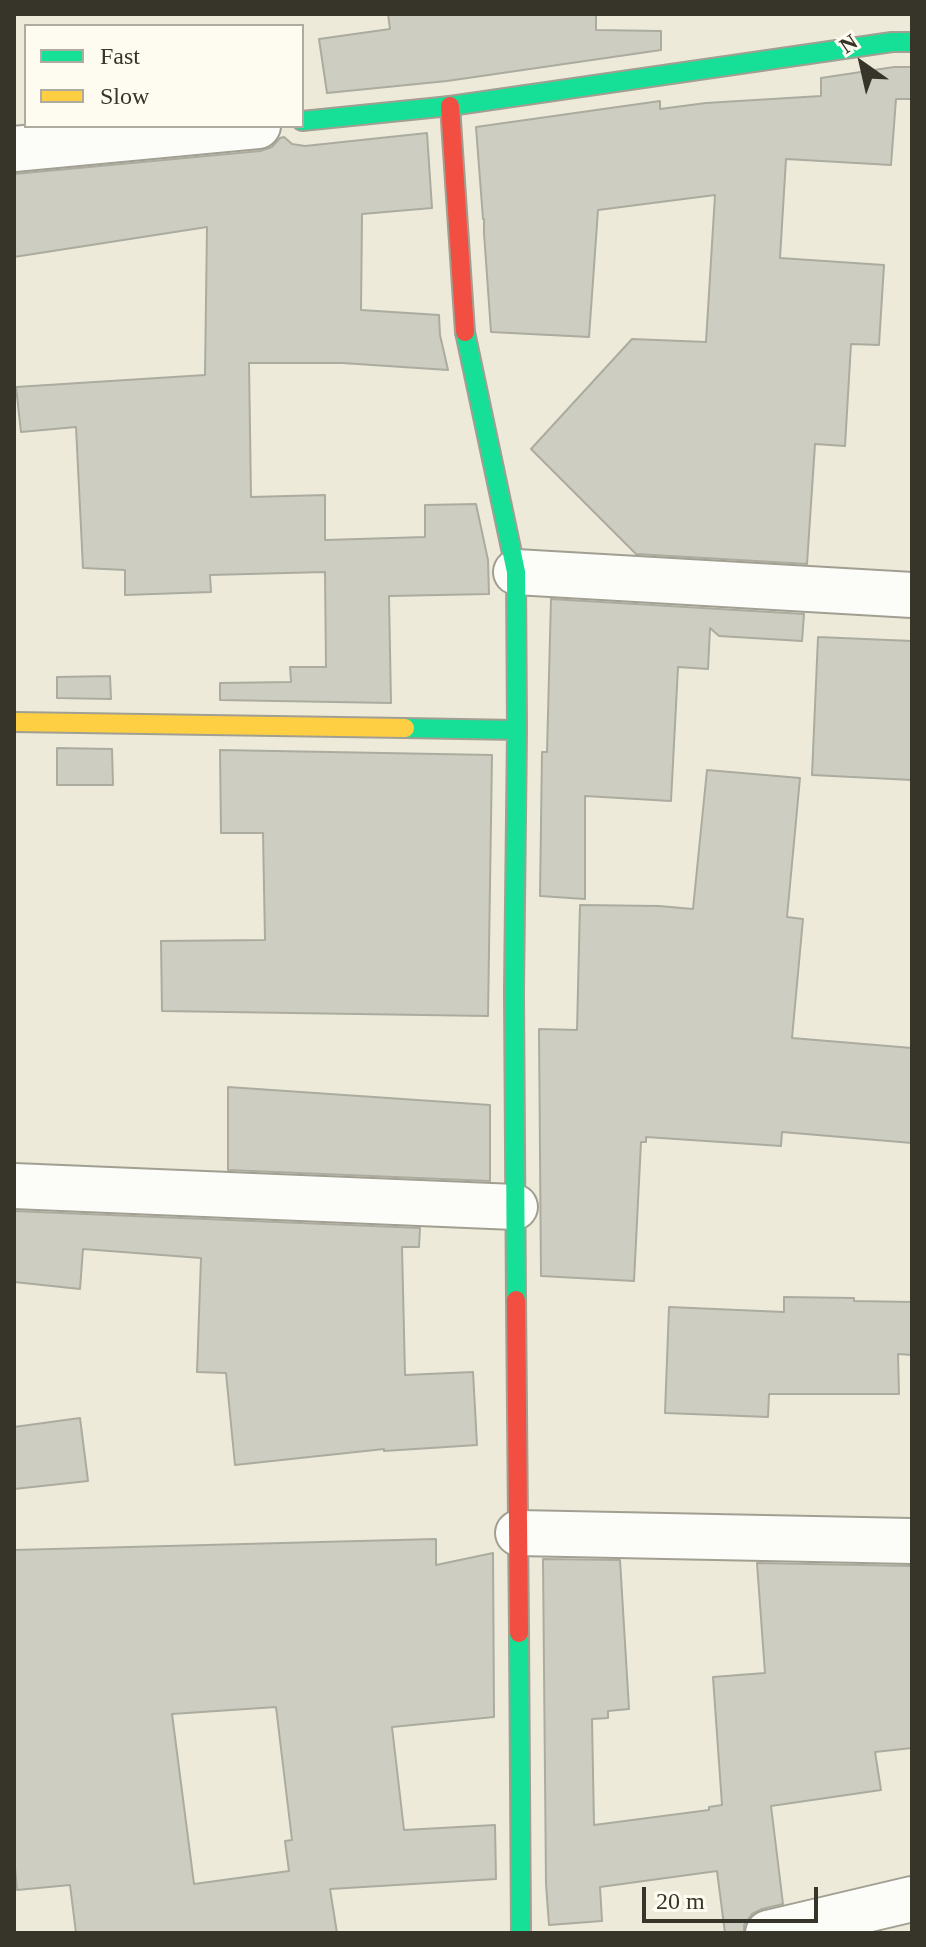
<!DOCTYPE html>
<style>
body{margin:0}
#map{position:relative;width:926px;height:1947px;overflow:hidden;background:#edead9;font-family:Georgia,serif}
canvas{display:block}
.frame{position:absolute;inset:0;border:16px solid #373529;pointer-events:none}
.legend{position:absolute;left:24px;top:24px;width:280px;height:104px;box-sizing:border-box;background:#fefcf0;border:2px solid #aeaca0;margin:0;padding:10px 14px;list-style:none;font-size:24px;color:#373529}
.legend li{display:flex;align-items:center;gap:16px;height:40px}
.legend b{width:40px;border:2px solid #aeaca0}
.north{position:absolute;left:822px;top:24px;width:80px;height:80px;-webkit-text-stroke:6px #fefcf0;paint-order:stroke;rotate:326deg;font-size:22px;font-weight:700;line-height:32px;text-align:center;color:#373529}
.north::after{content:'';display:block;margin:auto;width:28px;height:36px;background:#373529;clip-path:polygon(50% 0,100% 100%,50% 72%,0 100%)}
.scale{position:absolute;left:642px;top:1887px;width:176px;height:36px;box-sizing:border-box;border:4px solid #373529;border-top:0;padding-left:10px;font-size:24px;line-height:28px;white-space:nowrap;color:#373529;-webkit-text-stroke:6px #fefcf0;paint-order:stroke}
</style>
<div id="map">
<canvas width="926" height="1947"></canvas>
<div class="frame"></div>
<ul class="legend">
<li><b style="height:10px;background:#16e098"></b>Fast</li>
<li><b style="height:10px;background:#ffcf43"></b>Slow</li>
</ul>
<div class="north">N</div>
<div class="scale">20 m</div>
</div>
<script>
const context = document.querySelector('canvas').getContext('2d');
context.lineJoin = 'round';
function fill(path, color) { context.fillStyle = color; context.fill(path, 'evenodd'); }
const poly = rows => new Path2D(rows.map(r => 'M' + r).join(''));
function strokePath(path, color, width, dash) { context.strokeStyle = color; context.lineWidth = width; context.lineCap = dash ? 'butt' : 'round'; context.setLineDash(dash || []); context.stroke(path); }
const building = poly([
 [388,14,596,14,596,30,661,31,661,50,447,81,327,93,319,39,390,29,388,14],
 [894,67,912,67,912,99,896,99,891,165,786,159,780,258,884,265,879,345,851,344,845,446,815,444,807,564,636,554,531,449,632,339,706,342,715,195,598,210,589,337,491,332,484,233,484,219,483,219,476,127,660,101,660,109,706,103,821,96,821,78,894,67],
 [427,133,432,208,362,214,361,310,439,315,440,335,448,370,342,363,249,363,251,497,325,495,325,540,425,537,425,505,476,504,488,560,489,594,389,596,391,703,220,700,220,683,291,682,290,667,326,667,325,572,210,575,211,592,125,595,125,570,83,568,76,427,21,432,16,387,205,375,207,227,14,257,14,174,260,151,272,147,280,138,284,137,292,144,305,146,427,133],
 [551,599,804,614,802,641,719,636,710,628,708,669,678,667,671,801,585,796,585,899,540,896,542,752,547,752,551,599],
 [818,637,912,641,912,780,812,775,818,637],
 [110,676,111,699,57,698,57,677,110,676],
 [57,748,112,749,113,785,57,785,57,748],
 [220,750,492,755,488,1016,162,1011,161,941,265,940,263,833,221,833,220,750],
 [707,770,800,778,787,917,803,919,792,1038,912,1048,912,1143,782,1132,781,1146,646,1137,646,1142,641,1142,634,1281,541,1276,539,1029,577,1030,580,905,659,906,693,909,707,770],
 [228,1087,490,1105,490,1181,228,1170,228,1087],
 [14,1211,420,1228,419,1247,402,1247,405,1375,473,1372,477,1445,384,1451,384,1449,235,1465,226,1373,197,1372,201,1258,83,1249,80,1289,14,1282,14,1211],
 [784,1297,854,1298,854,1301,912,1302,912,1355,898,1354,899,1394,769,1394,768,1417,665,1413,669,1307,784,1312,784,1297],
 [80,1418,88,1481,14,1489,14,1427,80,1418],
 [436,1539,436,1565,493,1553,494,1717,392,1727,404,1830,495,1825,496,1879,330,1889,337,1933,76,1933,70,1885,17,1890,14,1856,14,1550,436,1539],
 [276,1707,292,1840,285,1841,289,1871,194,1884,172,1714,276,1707],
 [543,1559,620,1560,629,1709,608,1711,608,1718,592,1719,594,1825,709,1810,709,1807,722,1805,713,1677,765,1673,757,1563,912,1566,912,1748,875,1752,881,1790,771,1806,783,1904,762,1909,752,1914,744,1925,744,1933,725,1933,717,1871,600,1887,602,1921,549,1925,546,1884,543,1559]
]);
const street = poly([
 [14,149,258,126],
 [516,572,912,595],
 [14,1186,515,1207],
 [518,1533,912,1541],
 [768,1933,912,1899]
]);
const fast = poly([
 [302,121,450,106,892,42,912,42],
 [465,332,516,572,517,730,514,991,516,1300],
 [405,728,517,730],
 [519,1633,521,1933]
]);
const slow = poly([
 [14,722,405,728]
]);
const jam = poly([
 [450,106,465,332],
 [516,1300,519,1633]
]);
fill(building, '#cdcec1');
strokePath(building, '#abac9f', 2);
strokePath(street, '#a19f92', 48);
strokePath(fast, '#a19f92', 22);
strokePath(slow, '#a19f92', 22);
strokePath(jam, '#a19f92', 22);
strokePath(street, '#fcfcf9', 44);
strokePath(fast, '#16e098', 18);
strokePath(slow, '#ffcf43', 18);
strokePath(jam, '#f24e42', 18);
</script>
